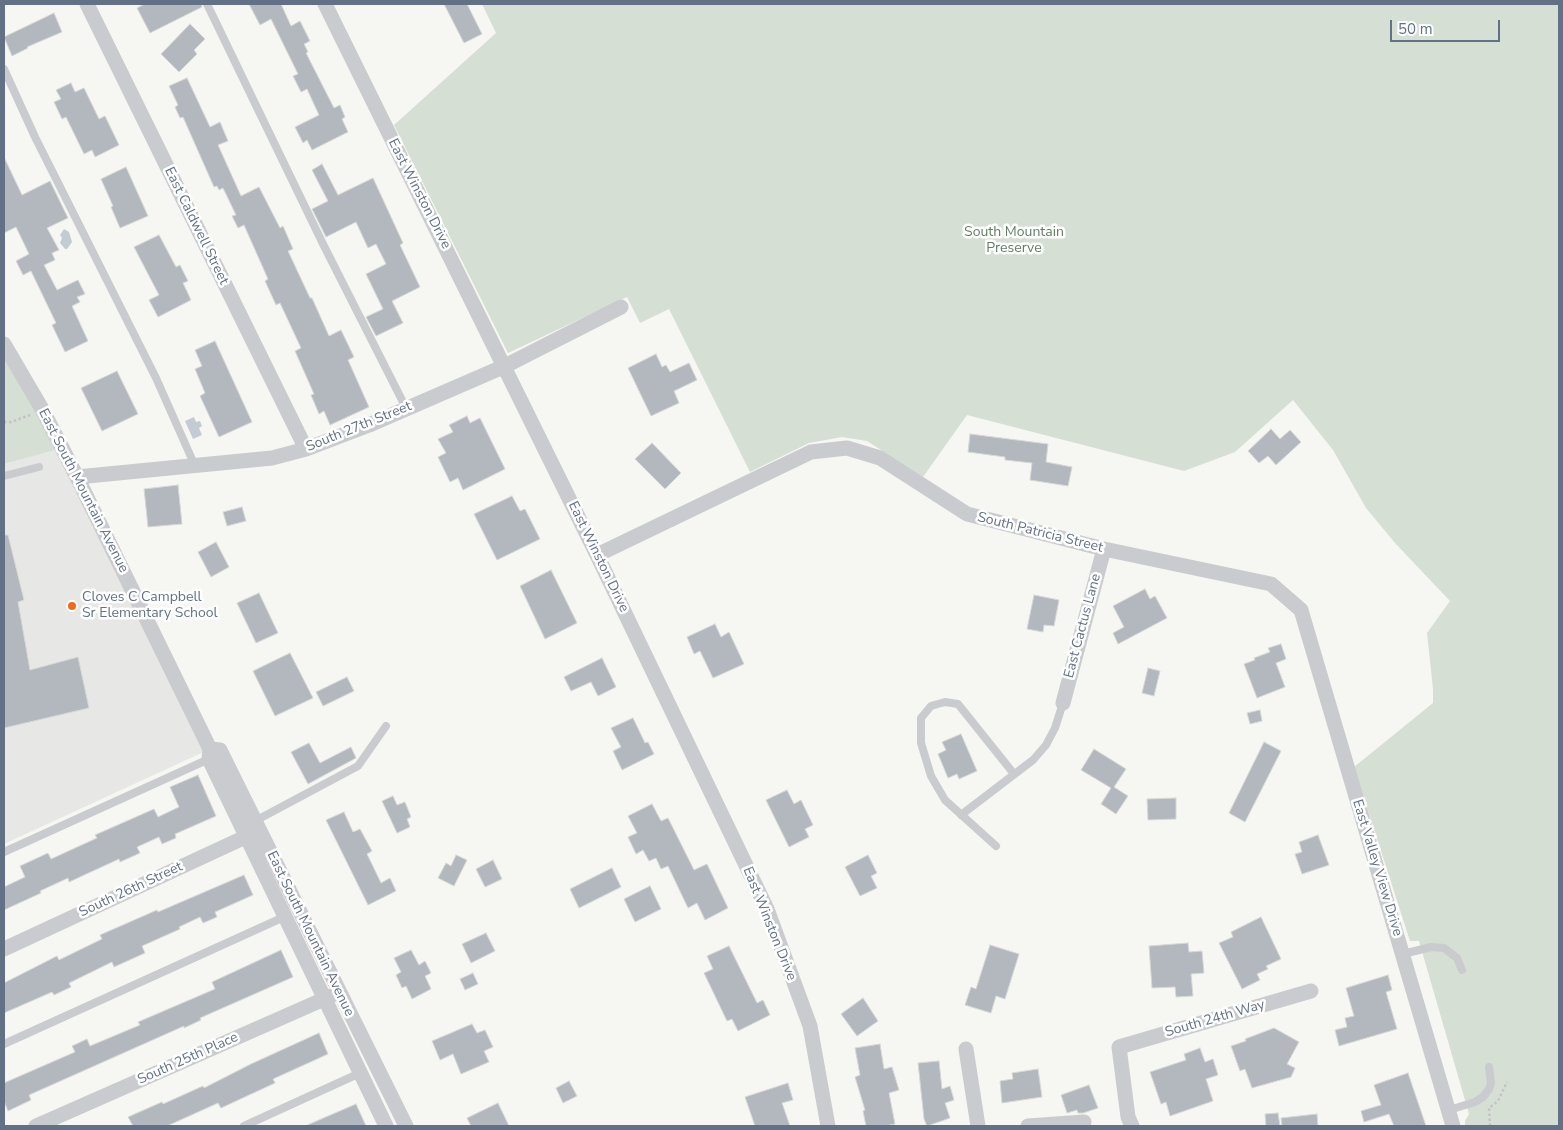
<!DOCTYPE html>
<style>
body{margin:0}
#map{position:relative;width:1563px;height:1130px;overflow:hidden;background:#f6f7f2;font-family:"Nunito Sans",sans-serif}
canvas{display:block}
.frame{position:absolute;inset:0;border:5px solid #637186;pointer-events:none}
.scale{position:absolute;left:1390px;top:20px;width:110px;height:22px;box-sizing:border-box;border:2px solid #637186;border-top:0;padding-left:6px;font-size:15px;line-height:18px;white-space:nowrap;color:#637186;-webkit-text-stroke:4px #fff;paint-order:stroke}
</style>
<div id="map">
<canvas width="1563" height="1130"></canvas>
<div class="frame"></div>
<div class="scale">50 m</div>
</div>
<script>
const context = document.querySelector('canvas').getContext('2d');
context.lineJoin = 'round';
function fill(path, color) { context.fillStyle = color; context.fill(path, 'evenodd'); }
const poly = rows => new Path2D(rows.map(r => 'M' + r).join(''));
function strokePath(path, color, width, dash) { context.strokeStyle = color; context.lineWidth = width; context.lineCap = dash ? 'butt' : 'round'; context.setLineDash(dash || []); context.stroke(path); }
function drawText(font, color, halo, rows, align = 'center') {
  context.font = font + ' "Nunito Sans",sans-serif'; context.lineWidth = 5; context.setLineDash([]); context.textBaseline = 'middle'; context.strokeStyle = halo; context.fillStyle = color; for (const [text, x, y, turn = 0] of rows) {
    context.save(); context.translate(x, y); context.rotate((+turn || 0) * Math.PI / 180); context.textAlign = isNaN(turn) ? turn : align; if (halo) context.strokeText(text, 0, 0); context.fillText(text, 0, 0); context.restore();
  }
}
const built = poly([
 [63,448,210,749,4,844,4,464]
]);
const green = poly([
 [482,4,1559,4,1559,1126,1465,1126,1465,1121,1469,1114,1419,941,1410,941,1354,767,1433,703,1433,689,1427,633,1450,601,1395,543,1366,508,1333,450,1293,400,1235,452,1184,471,967,415,923,477,867,441,842,437,809,443,750,472,669,309,640,323,627,297,508,353,394,125,496,33],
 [4,344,63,448,4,464]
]);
const water = poly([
 [64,229,69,232,72,242,67,249,65,249,60,243,62,238,60,235],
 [194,417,196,422,200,421,202,426,199,428,202,435,193,439,185,421]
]);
const building = poly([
 [145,4,201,4,202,7,150,33,137,8,145,4],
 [249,4,281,4,291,26,300,21,310,41,304,44,308,52,306,53,334,108,340,105,345,117,342,119,348,132,312,150,307,140,303,143,295,127,319,115,307,89,301,92,293,76,298,74,271,19,260,25,249,4],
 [444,4,467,4,482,34,464,43,444,4],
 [54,13,62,32,27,47,28,48,12,56,4,37,54,13],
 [190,24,205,39,194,50,197,54,179,72,161,54,190,24],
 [187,78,210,127,220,122,228,141,218,145,241,196,259,187,280,228,283,226,293,249,288,251,310,298,312,298,329,336,341,330,354,357,348,360,369,407,330,425,324,411,319,414,311,395,314,394,295,351,301,348,280,303,276,305,265,281,268,279,244,225,238,228,232,216,236,215,223,188,219,190,217,186,214,187,183,117,180,118,175,107,178,105,169,86,187,78],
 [71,83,75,92,84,88,99,119,105,116,119,145,95,157,92,150,84,154,66,117,62,119,54,102,61,99,56,90,71,83],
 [4,157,22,195,50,181,68,218,47,228,59,250,52,253,55,260,44,265,57,290,78,280,85,294,77,297,80,302,72,306,88,341,65,352,52,325,56,323,31,271,23,275,16,261,29,254,16,227,4,233,4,157],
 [322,164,338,195,373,178,403,243,400,245,420,287,392,301,403,323,376,336,366,317,383,309,366,274,386,264,376,244,368,248,356,222,326,237,312,209,328,201,312,170,322,164],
 [126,167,148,216,120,228,111,207,113,206,101,179,126,167],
 [159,235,176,267,180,265,188,281,183,283,191,300,158,317,149,300,159,295,134,247,159,235],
 [215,341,252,422,219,437,200,396,205,393,195,369,202,366,195,350,215,341],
 [656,354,662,367,666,365,670,372,689,363,697,380,674,391,679,403,651,416,628,368,656,354],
 [117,371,138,414,102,431,81,388,117,371],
 [467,416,470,423,480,418,505,469,463,490,458,478,450,482,438,457,446,453,438,439,453,432,449,425,467,416],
 [1271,429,1280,439,1290,430,1301,442,1276,465,1268,456,1259,463,1248,451,1271,429],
 [970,434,1048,444,1046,462,1072,467,1068,486,1030,480,1032,463,1005,460,1005,457,968,452,970,434],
 [652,443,681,473,665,489,635,459,652,443],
 [178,485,182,524,148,527,144,489,178,485],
 [512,496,520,511,525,509,540,539,497,560,474,514,512,496],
 [242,507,246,521,227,526,223,512,242,507],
 [4,535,8,535,24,600,18,602,30,670,78,657,89,708,4,728,4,535],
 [216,542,229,567,211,577,198,552,216,542],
 [551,570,577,623,545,639,520,586,551,570],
 [1145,589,1150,599,1155,596,1167,618,1118,644,1113,633,1124,627,1113,606,1145,589],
 [259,593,278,633,256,643,237,603,259,593],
 [1034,595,1059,600,1054,626,1044,625,1043,632,1027,629,1034,595],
 [715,624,721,637,729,632,744,664,713,678,700,651,694,654,687,637,715,624],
 [1281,644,1286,659,1276,663,1285,687,1257,698,1244,664,1255,660,1254,658,1270,652,1268,648,1281,644],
 [290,653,313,698,275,716,253,671,290,653],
 [602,658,616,687,598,696,591,682,571,691,564,677,602,658],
 [1148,668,1160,671,1154,696,1142,693,1148,668],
 [347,677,354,691,323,706,316,692,347,677],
 [1260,710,1262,721,1250,724,1247,713,1260,710],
 [633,718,645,743,648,742,654,754,622,770,613,751,621,747,611,728,633,718],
 [961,734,977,771,959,779,957,774,948,778,938,754,946,750,942,742,961,734],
 [1264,742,1281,751,1245,822,1229,813,1264,742],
 [309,743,320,763,351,747,356,758,308,784,291,752,309,743],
 [1094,749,1126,769,1114,787,1128,796,1116,814,1101,804,1111,788,1081,770,1094,749],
 [198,775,216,816,175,834,176,838,162,844,159,837,137,847,140,853,120,862,119,859,69,882,68,878,40,891,41,893,4,910,4,887,25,877,20,866,48,853,51,859,97,838,95,835,154,809,158,817,179,807,170,787,198,775],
 [787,790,794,804,801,800,813,825,805,829,809,837,789,847,766,800,787,790],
 [393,796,397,805,405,802,411,817,407,819,410,827,397,833,382,801,393,796],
 [1176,798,1176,819,1148,820,1147,799,1176,798],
 [652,804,661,821,668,818,694,870,707,864,728,908,705,920,697,903,688,908,668,866,661,869,656,858,649,861,643,850,636,854,628,837,637,833,628,816,652,804],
 [344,812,353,832,360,829,372,851,367,854,381,883,390,878,396,891,368,905,326,820,344,812],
 [1318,835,1329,865,1302,874,1295,854,1302,852,1299,842,1318,835],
 [456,855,467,860,454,886,438,878,446,863,451,866,456,855],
 [868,855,877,873,871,876,877,888,860,896,845,867,868,855],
 [493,860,502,879,485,887,476,869,493,860],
 [612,868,621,887,579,908,570,889,612,868],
 [244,875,253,895,215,912,217,917,203,923,200,917,179,927,180,929,142,946,145,953,114,967,112,962,69,983,71,987,54,995,52,992,4,1013,4,983,57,956,59,960,102,939,100,935,157,910,158,912,244,875],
 [650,886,661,909,635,922,624,899,650,886],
 [1261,917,1281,959,1266,966,1268,969,1257,974,1260,980,1242,989,1219,943,1233,937,1231,932,1261,917],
 [486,933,495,951,471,963,462,944,486,933],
 [1188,943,1189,952,1202,951,1204,973,1191,974,1193,996,1176,997,1175,987,1152,988,1149,946,1188,943],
 [990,945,1019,954,1005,999,996,996,991,1013,965,1005,971,987,976,989,990,945],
 [729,946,757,1003,763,1000,770,1015,738,1031,732,1019,727,1021,704,973,713,969,707,956,729,946],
 [281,950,293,977,200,1018,201,1020,184,1028,184,1026,29,1095,31,1100,8,1111,4,1101,4,1083,75,1052,72,1046,87,1039,90,1046,140,1025,138,1022,215,989,212,982,281,950],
 [411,950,419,965,425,961,431,973,425,976,431,989,412,999,406,986,402,988,396,975,401,972,394,958,411,950],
 [473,973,478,984,465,990,460,979,473,973],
 [1388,975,1392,990,1386,992,1397,1029,1339,1046,1335,1030,1347,1027,1345,1018,1354,1016,1346,988,1388,975],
 [863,998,878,1021,857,1036,841,1014,863,998],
 [472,1024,477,1033,485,1030,493,1047,484,1051,489,1062,461,1074,453,1054,440,1060,432,1041,472,1024],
 [1274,1028,1299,1042,1287,1064,1295,1068,1291,1077,1252,1088,1245,1069,1240,1071,1231,1046,1246,1041,1245,1039,1274,1028],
 [319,1033,328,1054,273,1079,275,1083,221,1108,218,1103,167,1126,133,1126,128,1117,162,1102,163,1104,203,1086,204,1088,251,1064,319,1033],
 [880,1044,884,1069,892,1067,899,1090,889,1093,895,1124,885,1126,866,1126,863,1111,865,1110,855,1077,860,1075,855,1048,880,1044],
 [1200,1048,1205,1062,1213,1059,1218,1075,1206,1079,1213,1101,1170,1116,1166,1102,1161,1104,1150,1072,1186,1060,1184,1054,1200,1048],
 [939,1061,942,1089,950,1086,954,1100,945,1103,950,1118,927,1126,924,1119,918,1063,939,1061],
 [1038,1069,1042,1097,1002,1103,1000,1081,1013,1079,1012,1073,1038,1069],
 [1408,1073,1426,1126,1394,1126,1389,1114,1364,1122,1361,1111,1381,1105,1374,1085,1408,1073],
 [569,1081,577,1096,563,1103,556,1088,569,1081],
 [788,1083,793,1100,782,1103,790,1126,755,1126,745,1097,788,1083],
 [1089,1085,1098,1108,1083,1113,1078,1113,1077,1110,1067,1113,1061,1095,1089,1085],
 [498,1103,509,1126,471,1126,467,1118,498,1103],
 [356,1104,366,1126,305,1126,356,1104],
 [1278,1113,1280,1126,1266,1126,1265,1114,1278,1113],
 [1317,1114,1318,1126,1282,1126,1281,1118,1317,1114]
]);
const path = poly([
 [4,422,11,422,30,415],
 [1490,1126,1489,1108,1498,1101,1507,1082]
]);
const service = poly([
 [207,4,323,244,406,408],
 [4,69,35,137,156,378,195,466],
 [4,476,39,467],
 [961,815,1033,760,1046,745,1055,728,1063,703],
 [255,821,358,766,386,726],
 [996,846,945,800,931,776,921,743,921,718,931,706,945,702,958,704,1014,774],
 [4,852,209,759],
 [1403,954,1431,947,1444,948,1457,958,1462,970],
 [4,1044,284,917],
 [1449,1110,1475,1102,1483,1097,1489,1089,1491,1083,1489,1067],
 [244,1126,360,1073]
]);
const minor = poly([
 [87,4,306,449],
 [325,4,597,555,767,909,810,1026,828,1126],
 [4,344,42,409,77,477,210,749,209,759,386,1126],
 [77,477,272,458,306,449,369,425,505,366,621,307],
 [597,555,811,452,847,448,880,458,967,514,1104,549,1271,584,1301,610,1453,1126],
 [1063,703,1104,549],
 [210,749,220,750,406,1126],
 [4,949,254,833],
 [966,1049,978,1126],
 [36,1126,331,996],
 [1028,1126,1084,1122],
 [1132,1126,1128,1117,1119,1047,1311,991]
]);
const markers = [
 [72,606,5,"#f26917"]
];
const streetNames = [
 ["East Winston Drive",419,194,63],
 ["East Caldwell Street",196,226,64],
 ["South 27th Street",359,427,-22],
 ["East South Mountain Avenue",83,491,63],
 ["South Patricia Street",1040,533,14],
 ["East Winston Drive",598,557,64],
 ["East Cactus Lane",1083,626,-75],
 ["East Valley View Drive",1377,868,73],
 ["South 26th Street",131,890,-25],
 ["East Winston Drive",769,924,68],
 ["East South Mountain Avenue",310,934,64],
 ["South 24th Way",1215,1019,-16],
 ["South 25th Place",188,1059,-24]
];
const parkNames = [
 ["South Mountain",1014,233],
 ["Preserve",1014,249]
];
const poiNames = [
 ["Cloves C Campbell",82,598],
 ["Sr Elementary School",82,614]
];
fill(built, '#e7e7e6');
fill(green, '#d6dfd3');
fill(water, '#c3ccd3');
fill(building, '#b3b8bf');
strokePath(building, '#d7d8d5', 1);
strokePath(path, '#c2c3c5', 2.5, [2.5, 2.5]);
strokePath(service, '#c9cbcf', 8);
strokePath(minor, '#c9cbcf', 15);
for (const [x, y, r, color] of markers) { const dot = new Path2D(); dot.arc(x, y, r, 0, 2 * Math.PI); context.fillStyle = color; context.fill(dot); strokePath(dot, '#fff', 2); }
drawText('14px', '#637186', '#fff', streetNames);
drawText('14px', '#647d62', '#fff', parkNames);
drawText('14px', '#637186', '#fff', poiNames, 'left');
</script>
